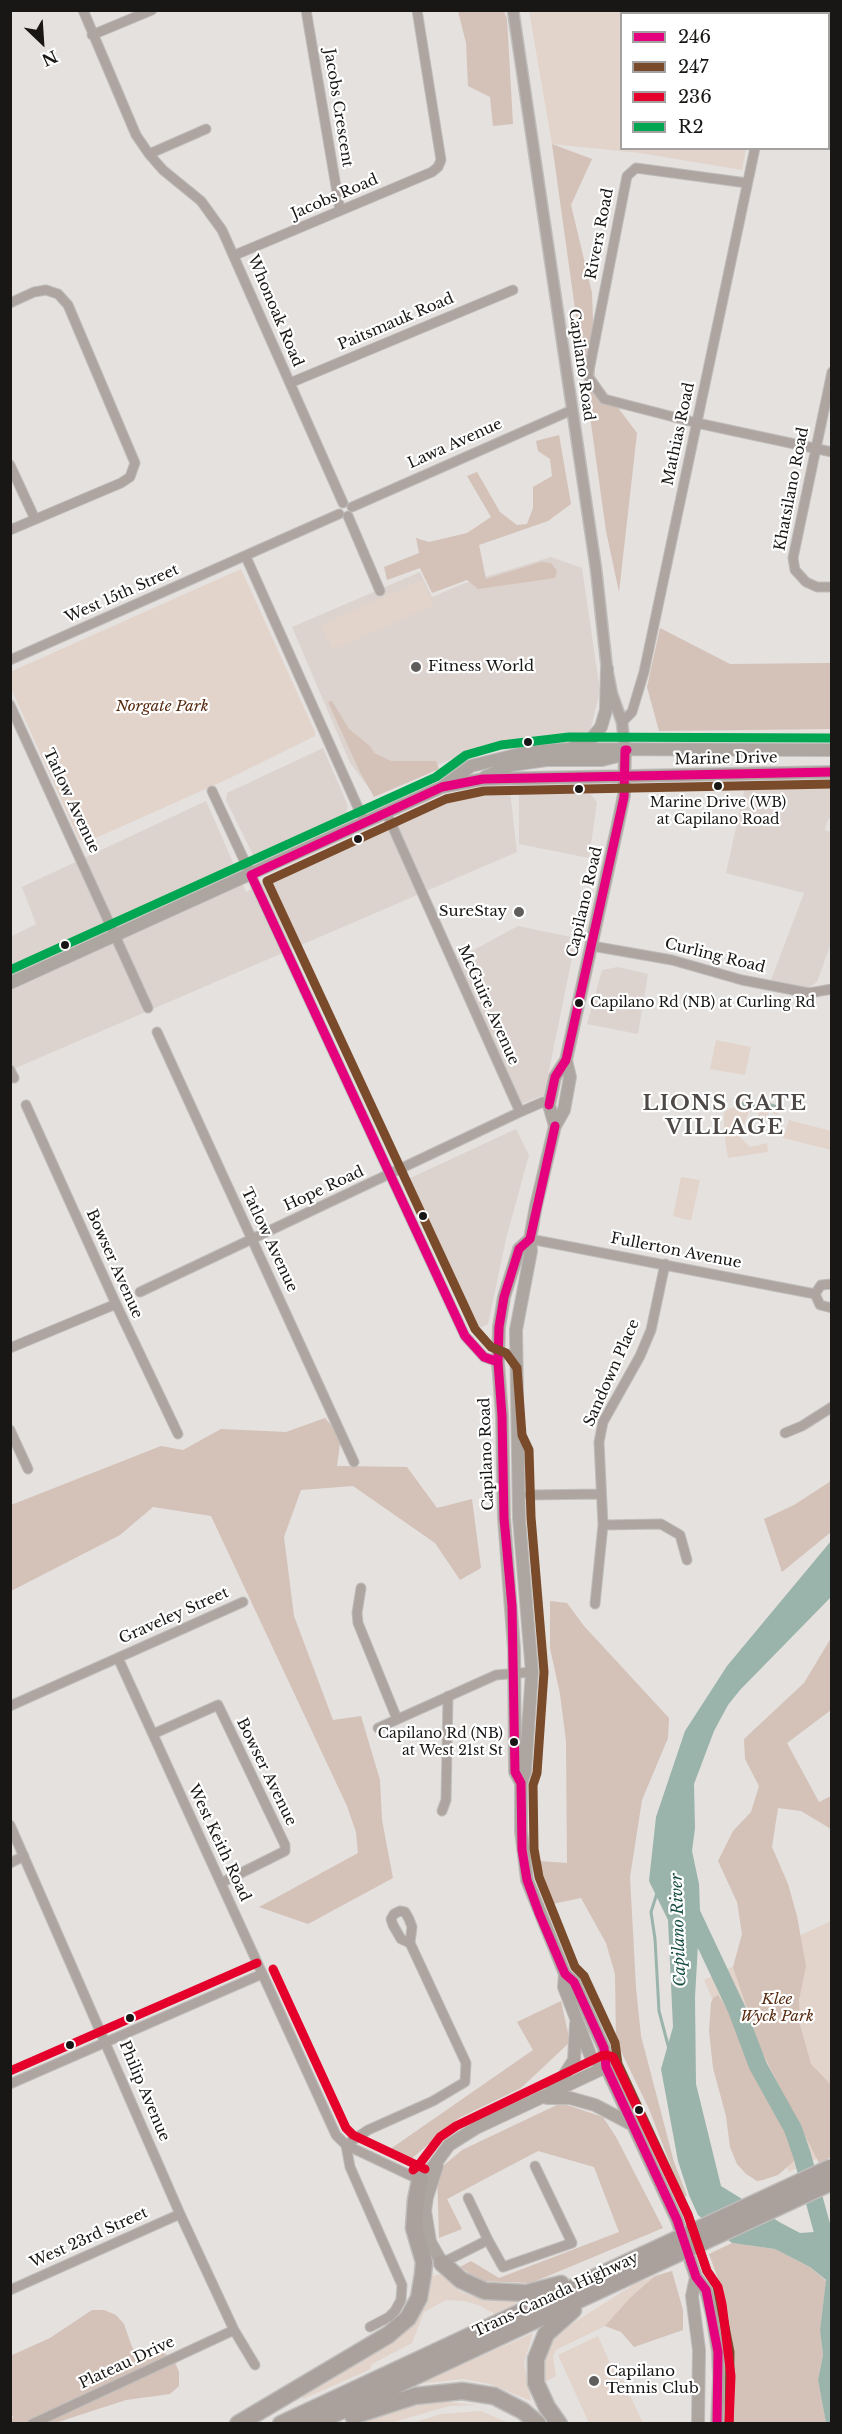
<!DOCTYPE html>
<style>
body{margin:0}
#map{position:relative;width:842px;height:2434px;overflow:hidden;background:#e4e1df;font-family:"Libre Baskerville",serif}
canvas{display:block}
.frame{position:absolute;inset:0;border:12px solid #191715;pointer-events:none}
.legend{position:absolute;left:620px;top:12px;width:210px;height:138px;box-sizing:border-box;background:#fff;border:2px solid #a3a2a1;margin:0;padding:8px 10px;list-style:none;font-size:18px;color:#191715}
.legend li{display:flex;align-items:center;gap:12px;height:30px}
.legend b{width:30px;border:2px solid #a3a2a1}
.north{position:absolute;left:12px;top:12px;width:60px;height:60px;-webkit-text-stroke:4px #fff;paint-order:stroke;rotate:155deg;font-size:16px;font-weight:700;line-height:24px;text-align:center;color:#191715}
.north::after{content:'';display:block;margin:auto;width:21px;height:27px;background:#191715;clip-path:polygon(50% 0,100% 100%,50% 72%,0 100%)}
</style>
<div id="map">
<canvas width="842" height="2434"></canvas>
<div class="frame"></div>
<ul class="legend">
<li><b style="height:8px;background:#e5007d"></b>246</li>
<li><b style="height:8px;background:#7a4b2a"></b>247</li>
<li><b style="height:8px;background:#e4002b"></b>236</li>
<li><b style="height:8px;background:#00a651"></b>R2</li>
</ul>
<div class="north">N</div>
</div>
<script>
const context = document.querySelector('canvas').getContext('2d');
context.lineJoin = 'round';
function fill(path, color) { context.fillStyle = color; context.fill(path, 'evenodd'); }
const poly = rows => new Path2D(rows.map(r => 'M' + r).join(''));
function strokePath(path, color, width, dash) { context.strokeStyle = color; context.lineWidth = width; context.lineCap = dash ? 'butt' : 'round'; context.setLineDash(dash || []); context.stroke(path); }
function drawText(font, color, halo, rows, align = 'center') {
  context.font = font + ' "Libre Baskerville",serif'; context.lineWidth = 4.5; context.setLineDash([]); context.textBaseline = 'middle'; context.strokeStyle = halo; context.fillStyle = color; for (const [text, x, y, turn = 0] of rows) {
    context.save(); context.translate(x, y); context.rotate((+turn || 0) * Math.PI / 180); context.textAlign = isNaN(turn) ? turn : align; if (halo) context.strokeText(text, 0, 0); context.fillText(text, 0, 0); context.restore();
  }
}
const built = poly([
 [551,557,582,568,600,691,590,731,574,736,477,748,373,793,350,763,292,627,420,572,432,597,465,583],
 [323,748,348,806,345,816,260,855,253,855,226,800,227,793],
 [784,786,831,787,831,819,828,819,825,830,831,832,831,943,817,982,808,988,771,980,804,893,726,873,745,787],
 [473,792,510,792,517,852,11,1070,10,937,36,924,22,887,206,801,246,892,366,830],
 [519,794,590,794,597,802,589,858,519,844],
 [518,926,576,938,544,1095,522,1104,457,959],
 [618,967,648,974,638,1034,587,1024,602,970],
 [516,1129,529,1155,506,1239,488,1324,475,1330,406,1180]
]);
const green = poly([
 [529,11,773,11,773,14,622,14,622,148,746,149,742,170,640,153,552,144],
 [241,569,315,732,315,736,228,779,89,841,79,840,11,688,10,672],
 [422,580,433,605,333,650,321,625],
 [716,1040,751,1047,745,1075,710,1069],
 [739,1097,751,1105,761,1100,779,1105,777,1115,775,1115,771,1109,764,1120,757,1120,759,1110,755,1109,749,1111,742,1131,737,1127,724,1128,724,1112,736,1106],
 [789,1120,831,1131,831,1150,783,1138],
 [735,1132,750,1147,767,1143,768,1152,728,1158,724,1133],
 [681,1177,700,1180,691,1221,673,1216],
 [831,1921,831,2152,789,2172,704,1980],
 [444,2273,459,2291,472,2296,498,2301,514,2298,518,2308,497,2315,478,2305,464,2301,446,2300,424,2312,412,2343,372,2364,369,2370,303,2399,301,2393,406,2328,426,2306,430,2293,429,2277],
 [656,2276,605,2326,556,2350,553,2356,556,2376,543,2383,544,2356,556,2334,636,2283],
 [533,2333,524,2363,531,2401,490,2384,464,2379,418,2384],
 [598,2336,618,2381,623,2380,643,2423,589,2423,558,2355],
 [448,2402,477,2405,449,2406,391,2423,358,2424,398,2410,428,2403],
 [481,2411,509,2423,412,2423,441,2414]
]);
const forest = poly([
 [458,11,504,11,507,19,513,124,493,126,490,97,468,86,466,43],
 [552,144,592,159,571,205,592,293,595,377,637,433,619,592,606,531],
 [559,435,571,504,548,521,479,545,486,579,541,562,551,563,557,571,555,578,478,589,467,580,432,593,420,568,387,580,384,567,419,553,416,538,429,542,467,533,491,517,467,476,477,472,500,512,517,525,527,524,533,508,533,487,552,476,550,459,538,451,536,441],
 [660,628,730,664,831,663,831,729,659,731,647,687],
 [332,701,349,729,370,746,374,753,391,761,436,761,439,769,374,797,359,770,328,702],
 [325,1418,341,1436,337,1466,407,1467,437,1508,472,1499,481,1568,460,1580,435,1543,353,1486,301,1490,284,1537,294,1616,333,1720,361,1716,380,1780,382,1820,393,1878,308,1924,259,1907,358,1853,356,1832,347,1806,211,1516,153,1507,120,1535,11,1591,11,1505,161,1446,183,1450,221,1429,286,1432],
 [831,1481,831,1532,782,1572,764,1519,794,1505],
 [550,1601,567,1603,584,1626,669,1718,668,1738,642,1800,630,1877,636,1988,641,2036,674,2162,687,2196,683,2197,649,2109,616,2041,615,1974,606,1943,581,1898,552,1904,539,1861,567,1863,566,1741,560,1694,550,1648],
 [831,1638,831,1710,787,1743,819,1802,831,1796,831,1829,801,1811,778,1808,772,1847,788,1884,797,1916,806,1966,799,2000,800,2025,811,2064,831,2085,831,2157,819,2163,762,2052,733,1967,742,1934,737,1902,718,1861,733,1831,751,1812,759,1786,745,1759,744,1739,804,1683],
 [718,1995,728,2010,751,2057,765,2080,793,2147,795,2160,778,2175,763,2180,757,2181,746,2174,737,2164,730,2147,726,2116,713,2068,709,2031,711,2003,713,1998],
 [561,2001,570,2042,521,2088,459,2118,410,2160,386,2152,533,2050,517,2022],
 [561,2103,603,2117,616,2137,663,2228,531,2283,480,2281,460,2267,471,2261,499,2278,619,2232,594,2167,538,2151,447,2199,462,2229,439,2238,437,2171,462,2150],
 [732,2243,775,2249,810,2267,826,2281,820,2330,823,2355,818,2380,826,2423,730,2423,731,2349,721,2287,709,2254],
 [672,2271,683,2310,683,2330,634,2347,621,2332,605,2326,630,2298,655,2276],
 [92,2310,104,2310,116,2315,124,2324,132,2347,141,2357,164,2353,174,2360,179,2372,179,2386,170,2394,126,2400,55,2423,11,2423,13,2417,10,2410,10,2356,50,2338]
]);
const water = poly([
 [831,1541,831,1597,740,1690,728,1705,714,1731,694,1784,695,1828,692,1851,699,1884,700,1910,695,1997,696,2084,721,2186,781,2223,800,2233,828,2231,831,2238,831,2423,826,2423,818,2380,823,2355,820,2330,826,2280,810,2267,775,2249,732,2243,698,2215,689,2195,678,2161,661,2069,673,2027,668,1920,649,1881,656,1817,685,1731,727,1666]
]);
const stream = poly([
 [737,1100,748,1108,764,1103,777,1107],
 [658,1890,651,1912,655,1939,659,2011,669,2049]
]);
const river = poly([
 [688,1906,737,2010,758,2066,793,2129,802,2155,829,2254]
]);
const minor = poly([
 [83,10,136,135,149,154,163,170,201,201,222,230,343,503],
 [306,10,340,210],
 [784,14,785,10],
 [828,25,832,26],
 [92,35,152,10],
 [149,154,206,129],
 [747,183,636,168,627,176,588,376,604,399,697,423,832,452],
 [235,255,432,172,438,167,441,160,417,10],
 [10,303,34,292,46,290,58,294,68,305,135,463,130,477,121,483,10,530],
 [832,372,793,558,795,570,806,582,817,587,832,587],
 [290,383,513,290],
 [10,465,35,519],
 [352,507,572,410],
 [348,516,380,591],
 [246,557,364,821],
 [10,660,339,514],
 [10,705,148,1008],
 [622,722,632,712,644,672,755,148],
 [212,791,465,1336,484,1357,498,1362],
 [386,812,520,1112],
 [592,946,672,960,742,980,809,993,832,989],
 [157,1032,354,1462],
 [10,1070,14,1078],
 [26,1105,116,1304,178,1434],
 [530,1239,815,1294],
 [832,1284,821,1285,815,1294,820,1305,832,1308],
 [140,1292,520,1112,543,1102,549,1105],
 [10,1348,116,1304],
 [10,1430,28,1469],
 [785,1433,802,1426,832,1407],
 [529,1495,600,1494],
 [603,1525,661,1524,680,1535,687,1560],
 [361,1588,357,1613,358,1623,397,1719],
 [595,1604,603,1525,599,1442,603,1422,640,1356,651,1330,665,1264],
 [118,1658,336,2135,346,2145,420,2180],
 [10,1706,243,1602],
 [378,1728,496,1675,532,1672],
 [153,1734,218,1705,285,1845,285,1851,221,1883],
 [442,1811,446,1800,448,1696],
 [10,1825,180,2214,234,2330,255,2365],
 [10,1863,24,1856],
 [10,2084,262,1974],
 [346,2145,368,2130,433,2101,465,2082,466,2063,410,1943,412,1927,409,1919,405,1912,400,1911,394,1914,391,1919,393,1925,401,1939,410,1943],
 [346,2145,350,2167,402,2285,401,2300,395,2311,389,2317,370,2327],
 [468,2198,488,2240],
 [442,2263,488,2240,503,2267,572,2243,535,2166],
 [10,2290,180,2214],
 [32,2424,234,2330]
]);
const tertiary = poly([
 [513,10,596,569,607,669,612,694,622,722,625,750]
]);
const secondary = poly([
 [572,748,592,738,601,727,606,710,607,669],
 [485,777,512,765,546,760,602,760,618,756,624,751],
 [445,785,471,766,528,752,569,749,832,750],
 [10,983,442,787,483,779,832,772],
 [566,1060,570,1077,564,1110,555,1126,536,1206,530,1239,531,1251,516,1330,519,1518,532,1672,525,1772,521,1783,521,1831,527,1880,565,1974,564,1987,591,2057,606,2067],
 [555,1126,549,1105,555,1077,566,1060,618,824,624,795,625,750],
 [521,1783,515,1772,514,1649,504,1518,502,1416,498,1362,499,1327,504,1297,519,1249,530,1239],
 [565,1974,574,1982,604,2048,606,2067,677,2220,696,2277,706,2290,712,2315,718,2352,719,2377,717,2424],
 [552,2088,562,2079,574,2060,576,2024],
 [547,2098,570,2098,595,2105,633,2125],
 [437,2166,427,2197,425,2211,430,2242,442,2263],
 [425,2211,421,2203,420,2180,427,2175,449,2145,476,2128,606,2067],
 [696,2277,692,2296,699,2350,698,2424]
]);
const motorway = poly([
 [442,2263,461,2280,485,2291,527,2293,561,2284],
 [353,2416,415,2396,462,2391,494,2396,523,2411,538,2424],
 [238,2424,388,2335,408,2318,419,2298,423,2274,424,2262,414,2228,416,2200,420,2180],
 [281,2424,643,2255],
 [313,2424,649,2267],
 [559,2424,547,2407,536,2383,536,2359,546,2334,573,2310]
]);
const motorwayBridge = poly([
 [643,2255,832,2167],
 [649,2267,832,2182]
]);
const bus1 = poly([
 [549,1105,555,1077,566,1060,624,797,625,750,627,750],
 [555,1126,530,1239,519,1249,504,1297,499,1327,498,1362,502,1416,504,1518,512,1606,515,1772,521,1783,522,1850,527,1880,539,1913,565,1974,574,1982,604,2048,606,2067,677,2220,696,2277,706,2290,718,2352,717,2424],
 [498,1362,484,1357,465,1336,251,875,442,787,483,779,832,772]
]);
const bus2 = poly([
 [729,2424,730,2352,717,2286,707,2271,688,2215,618,2064,615,2043,584,1976,575,1967,539,1877,534,1849,533,1785,537,1773,544,1672,531,1517,529,1450,522,1435,517,1368,506,1353,491,1347,475,1329,267,881,446,799,484,791,832,784]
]);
const bus3 = poly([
 [273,1969,346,2128,353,2135,425,2169],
 [10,2071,257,1963],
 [413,2170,418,2166,440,2137,456,2126,601,2056,607,2055,613,2057,688,2215,707,2271,718,2287,722,2304,731,2376,729,2424]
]);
const bus4 = poly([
 [10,970,436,777,466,755,501,745,569,737,832,738]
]);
const markers = [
 [416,667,6,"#605e5c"],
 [528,742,5,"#191715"],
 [718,786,5,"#191715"],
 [579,789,5,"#191715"],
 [358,839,5,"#191715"],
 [519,912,6,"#605e5c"],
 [65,945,5,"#191715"],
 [579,1003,5,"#191715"],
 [423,1216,5,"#191715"],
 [514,1742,5,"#191715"],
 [130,2018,5,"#191715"],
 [70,2045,5,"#191715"],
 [639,2110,5,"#191715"],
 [594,2381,6,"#605e5c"]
];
const busNames = [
 ["Marine Drive (WB)",718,803],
 ["at Capilano Road",718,820],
 ["Capilano Rd (NB) at Curling Rd",590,1003,"left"],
 ["Capilano Rd (NB)",503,1734,"right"],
 ["at West 21st St",503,1751,"right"]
];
const streetNames = [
 ["Jacobs Crescent",338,108,81],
 ["Jacobs Road",335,197,-23],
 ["Rivers Road",600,234,-79],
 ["Whonoak Road",275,311,67],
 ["Paitsmauk Road",396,322,-23],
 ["Capilano Road",581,365,82],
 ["Mathias Road",679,434,-78],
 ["Lawa Avenue",455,444,-24],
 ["Khatsilano Road",792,489,-79],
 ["West 15th Street",122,594,-24],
 ["Marine Drive",726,759,-1],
 ["Tatlow Avenue",71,801,65],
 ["Capilano Road",585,902,-77],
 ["Curling Road",715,956,14],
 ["McGuire Avenue",488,1005,66],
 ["Hope Road",324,1189,-25],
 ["Tatlow Avenue",269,1240,65],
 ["Fullerton Avenue",676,1251,11],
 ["Bowser Avenue",114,1264,66],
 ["Sandown Place",612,1373,-66],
 ["Capilano Road",487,1454,-92],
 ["Graveley Street",174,1616,-24],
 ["Bowser Avenue",266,1772,64],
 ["West Keith Road",219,1843,65],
 ["Philip Avenue",144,2091,67],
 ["West 23rd Street",89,2238,-24],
 ["Trans-Canada Highway",556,2295,-25],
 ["Plateau Drive",127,2363,-25]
];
const poiNames = [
 ["Fitness World",428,667],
 ["SureStay",507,912,"right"],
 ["Capilano",606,2372],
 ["Tennis Club",606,2389]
];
const parkNames = [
 ["Norgate Park",162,707],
 ["Klee",777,2000],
 ["Wyck Park",777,2017]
];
const waterNames = [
 ["Capilano River",679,1930,-92]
];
const districtNames = [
 ["LIONS GATE",725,1104],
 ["VILLAGE",725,1128]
];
fill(built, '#dcd3ce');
fill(green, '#e3d4cb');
fill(forest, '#d4c1b7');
fill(water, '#9ab4ac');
strokePath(stream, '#9ab4ac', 3);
strokePath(river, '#9ab4ac', 18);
strokePath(minor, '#bfbdbb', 11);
strokePath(tertiary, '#bfbdbb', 13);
strokePath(secondary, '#bfbdbb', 14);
strokePath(motorway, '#bfbdbb', 19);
strokePath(minor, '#aea5a0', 9);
strokePath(tertiary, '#aea5a0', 10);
strokePath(secondary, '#ada59f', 12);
strokePath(motorway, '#aaa19d', 16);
strokePath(motorwayBridge, '#bfbdbb', 19, []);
strokePath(motorwayBridge, '#aaa19d', 16);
strokePath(bus1, '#e5007d', 9);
strokePath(bus2, '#7a4b2a', 9);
strokePath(bus3, '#e4002b', 9);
strokePath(bus4, '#00a651', 9);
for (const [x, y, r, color] of markers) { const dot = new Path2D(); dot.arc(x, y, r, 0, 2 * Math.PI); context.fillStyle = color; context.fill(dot); strokePath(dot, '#fff', 2); }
drawText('14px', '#191715', '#fff', busNames);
drawText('15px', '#191715', '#fff', streetNames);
drawText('15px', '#191715', '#fff', poiNames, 'left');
drawText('italic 15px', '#572b11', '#fff', parkNames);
drawText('italic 16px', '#184e43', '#fff', waterNames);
context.letterSpacing = '1.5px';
drawText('bold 21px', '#4e4946', '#fff', districtNames);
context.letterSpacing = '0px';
</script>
